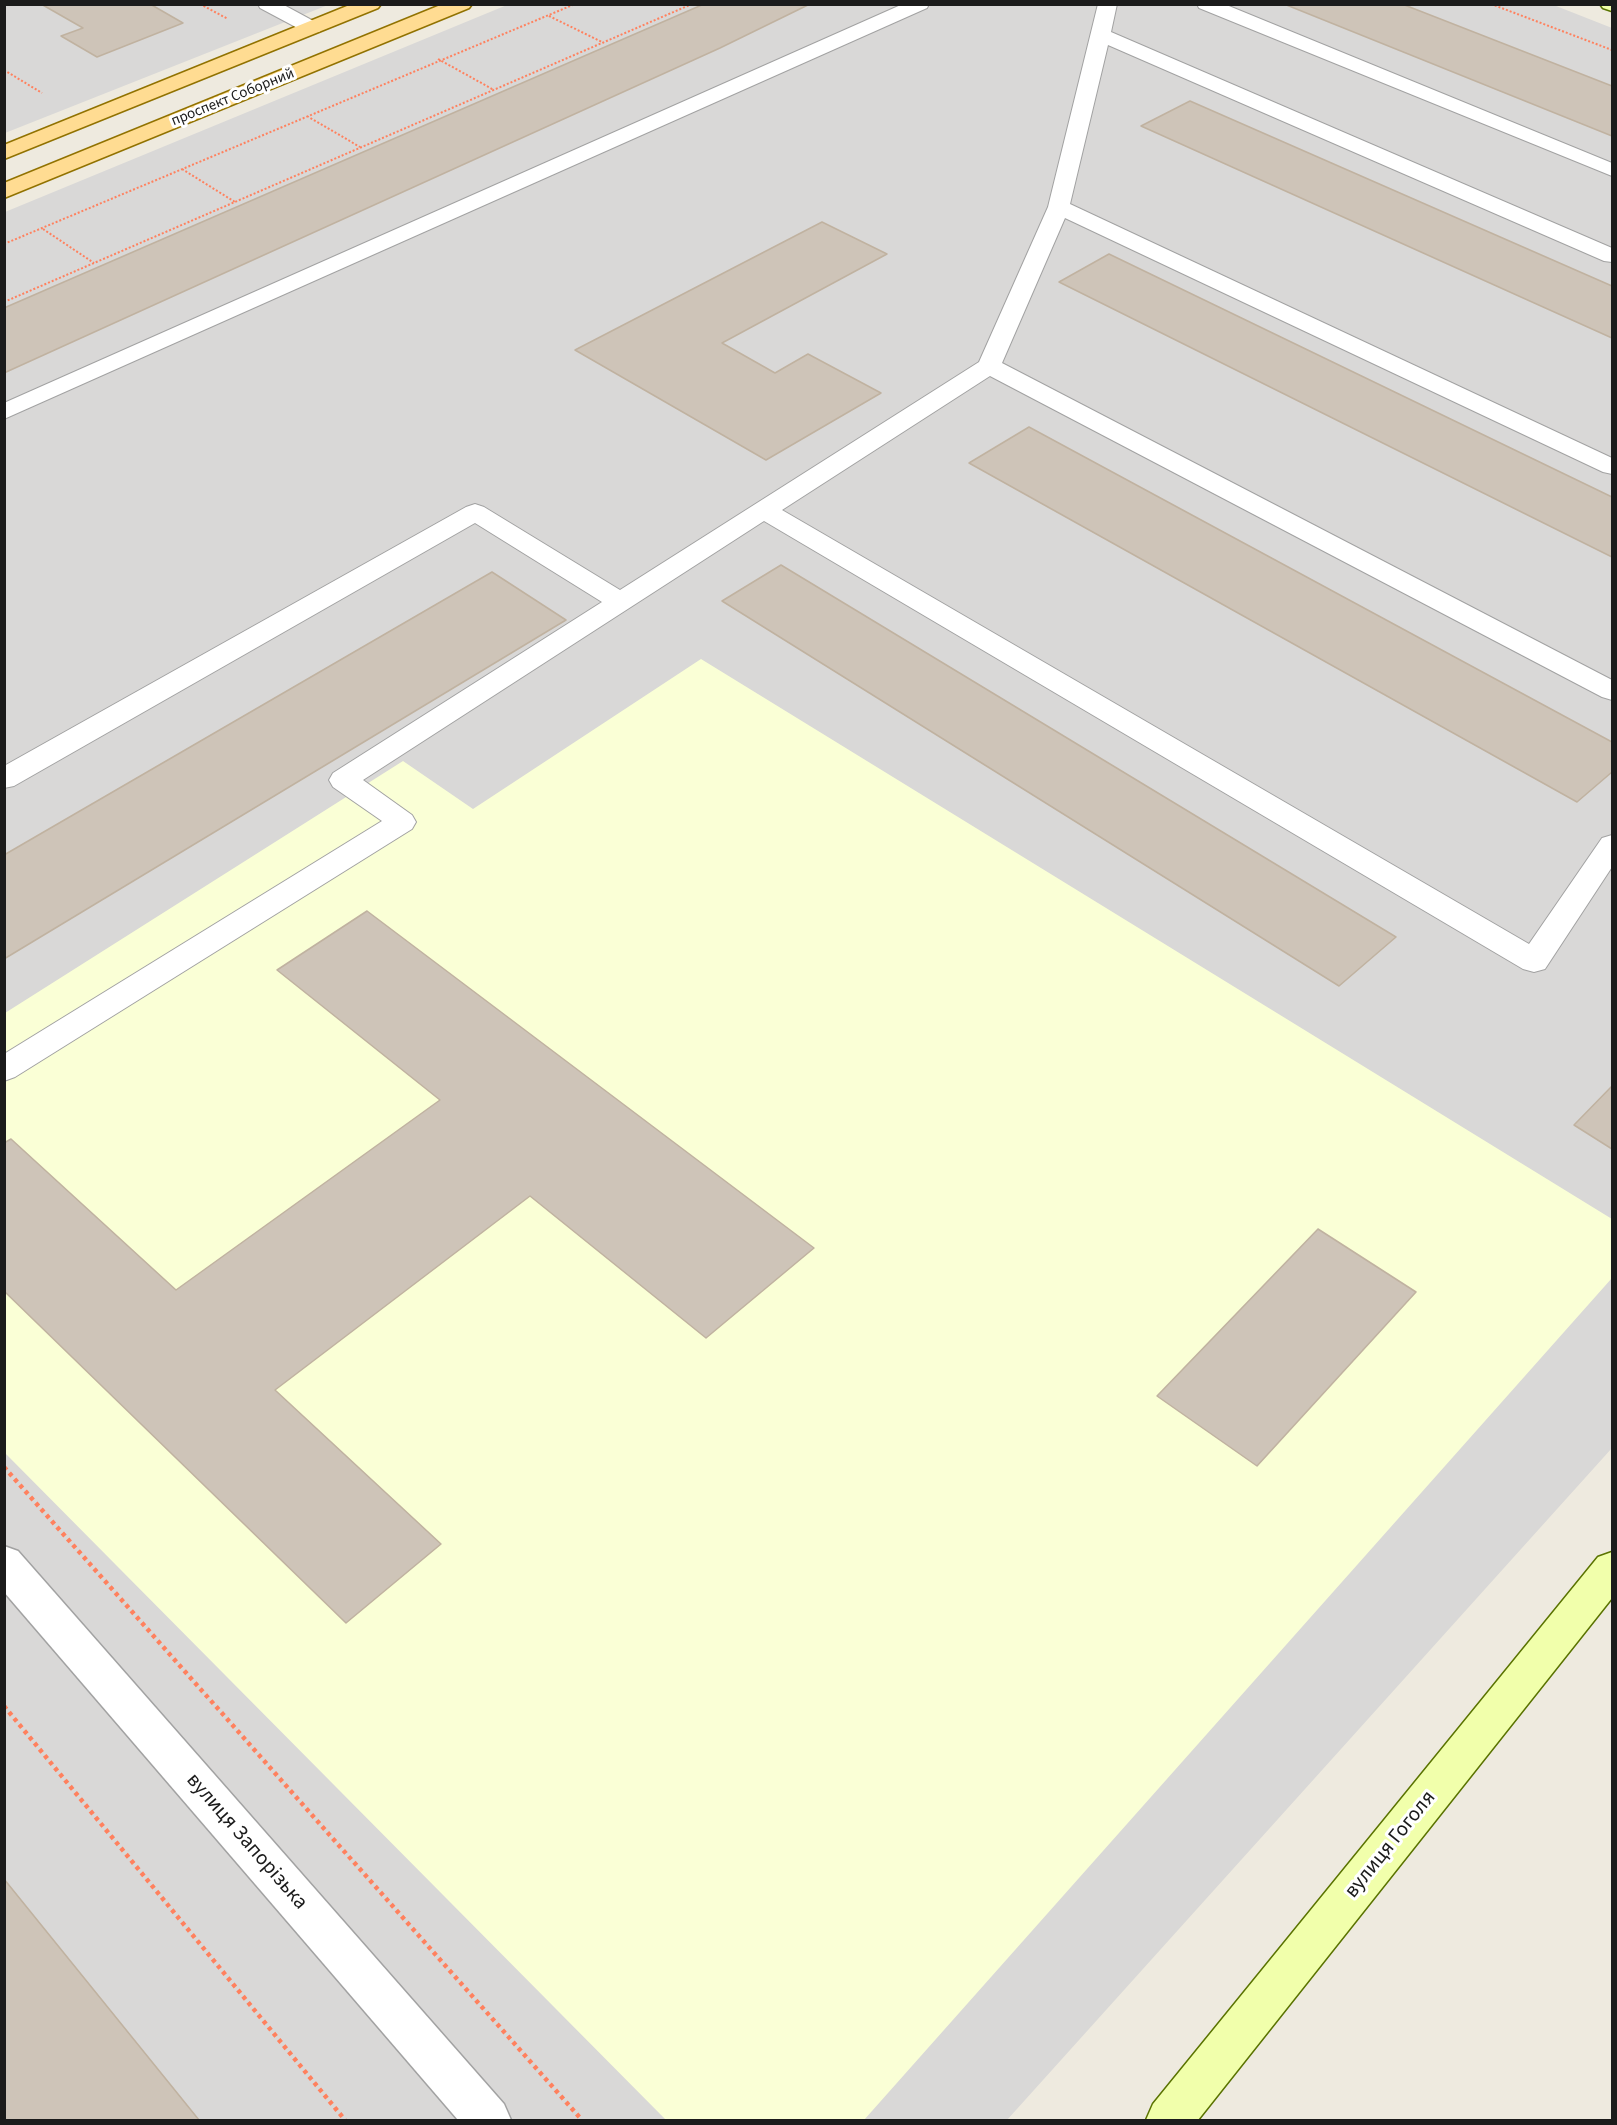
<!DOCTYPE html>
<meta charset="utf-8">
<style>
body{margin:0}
#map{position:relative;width:1617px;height:2125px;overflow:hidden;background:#eeeadf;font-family:"Source Sans 3",sans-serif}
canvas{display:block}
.frame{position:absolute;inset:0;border:6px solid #1b1b1b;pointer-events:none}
</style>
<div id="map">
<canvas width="1617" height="2125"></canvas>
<div class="frame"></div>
</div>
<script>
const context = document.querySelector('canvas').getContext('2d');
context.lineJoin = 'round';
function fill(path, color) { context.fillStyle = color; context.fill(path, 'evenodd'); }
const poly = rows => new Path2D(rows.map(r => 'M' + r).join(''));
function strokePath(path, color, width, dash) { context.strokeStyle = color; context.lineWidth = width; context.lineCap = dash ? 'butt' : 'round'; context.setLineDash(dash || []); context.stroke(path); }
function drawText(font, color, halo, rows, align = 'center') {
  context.font = font + ' "Source Sans 3",sans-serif'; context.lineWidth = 6; context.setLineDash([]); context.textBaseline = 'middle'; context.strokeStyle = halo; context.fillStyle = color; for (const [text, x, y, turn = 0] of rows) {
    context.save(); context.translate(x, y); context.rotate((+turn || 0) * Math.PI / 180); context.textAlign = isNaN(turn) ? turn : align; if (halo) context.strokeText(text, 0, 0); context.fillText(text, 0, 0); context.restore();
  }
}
const residential = poly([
 [1551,4,1612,28,1612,1448,1007,2120,5,2120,5,212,507,5],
 [5,5,328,5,5,133]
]);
const education = poly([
 [701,659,1612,1219,1612,1278,864,2120,666,2120,5,1453,5,1013,403,761,473,809]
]);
const building = poly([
 [41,4,150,4,183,23,97,57,61,36,83,28,41,4],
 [704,4,810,4,720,48,4,373,4,308,704,4],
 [1284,4,1402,4,1612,86,1612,136,1284,4],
 [1190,101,1612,286,1612,338,1141,126,1190,101],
 [822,222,887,254,722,343,775,373,808,354,881,393,766,460,575,350,822,222],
 [1109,254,1612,497,1612,557,1059,282,1109,254],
 [1029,427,1612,742,1612,772,1577,802,969,463,1029,427],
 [781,565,1396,937,1339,986,722,601,781,565],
 [492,572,566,620,4,959,4,855,492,572],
 [367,911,814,1248,706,1338,530,1196,275,1390,441,1544,346,1623,4,1291,4,1143,11,1139,176,1290,440,1100,277,970,367,911],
 [1612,1086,1612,1149,1574,1125,1612,1086],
 [1318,1229,1416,1292,1257,1466,1157,1396,1318,1229],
 [4,1879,199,2120,4,2120,4,1879]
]);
const pathFar1 = poly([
 [200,4,228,19],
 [1491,4,1612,50],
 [549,16,604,43],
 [438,59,494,90],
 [4,70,42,93],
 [307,116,360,147],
 [182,169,235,202],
 [43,229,94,263],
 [4,244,575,4],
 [4,302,692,4]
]);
const path = poly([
 [4,1467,582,2120],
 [4,1706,345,2120]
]);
const lane = poly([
 [258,4,282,4,319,24,322,28,319,32,305,32,260,8,258,4],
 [903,4,929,4,927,8,4,419,4,403,903,4],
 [1098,4,1117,4,1111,32,1612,248,1612,262,1604,261,1108,45,1070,204,1612,458,1612,474,1603,472,1065,218,1002,363,1612,680,1612,700,1602,697,990,376,782,510,1529,944,1602,838,1612,835,1612,867,1545,969,1534,972,1523,969,764,521,363,780,412,815,416,822,412,829,15,1077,4,1081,4,1054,382,821,333,787,329,780,333,773,602,602,475,523,14,786,4,788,4,766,466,507,475,504,484,507,620,590,979,362,1048,207,1098,4],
 [1197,4,1224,4,1612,163,1612,176,1199,8,1197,4]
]);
const street = poly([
 [4,1546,18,1551,504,2104,511,2120,458,2120,4,1592,4,1546]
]);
const secondary = poly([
 [1600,4,1612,4,1612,11,1603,8,1600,4],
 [1612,1552,1612,1598,1198,2120,1146,2120,1153,2104,1598,1557,1612,1552]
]);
const primary = poly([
 [352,4,381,4,378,8,4,159,4,145,352,4],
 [443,4,472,4,469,8,4,198,4,183,443,4]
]);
const farStreetnames = [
 ["проспект Соборний",233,98,-22]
];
const nearStreetnames = [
 ["вулиця Запорізька",246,1842,49],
 ["вулиця Гоголя",1391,1845,-51]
];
fill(residential, '#d9d8d7');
fill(education, '#faffd6');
fill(building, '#cec4b8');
strokePath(building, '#c0b2a0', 1.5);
strokePath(lane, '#a2a2a2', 2);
strokePath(street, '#a2a2a2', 3);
strokePath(secondary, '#5a7300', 3);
strokePath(primary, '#917200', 3);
strokePath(pathFar1, '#ff815e', 2, [2, 2]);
strokePath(path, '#ff815e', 4.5, [4, 4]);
fill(lane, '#fff');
fill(street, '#fff');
fill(secondary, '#f1ffab');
fill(primary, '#ffdc92');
drawText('15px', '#1b1b1b', '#fff', farStreetnames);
drawText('21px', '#1b1b1b', '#fff', nearStreetnames);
</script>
